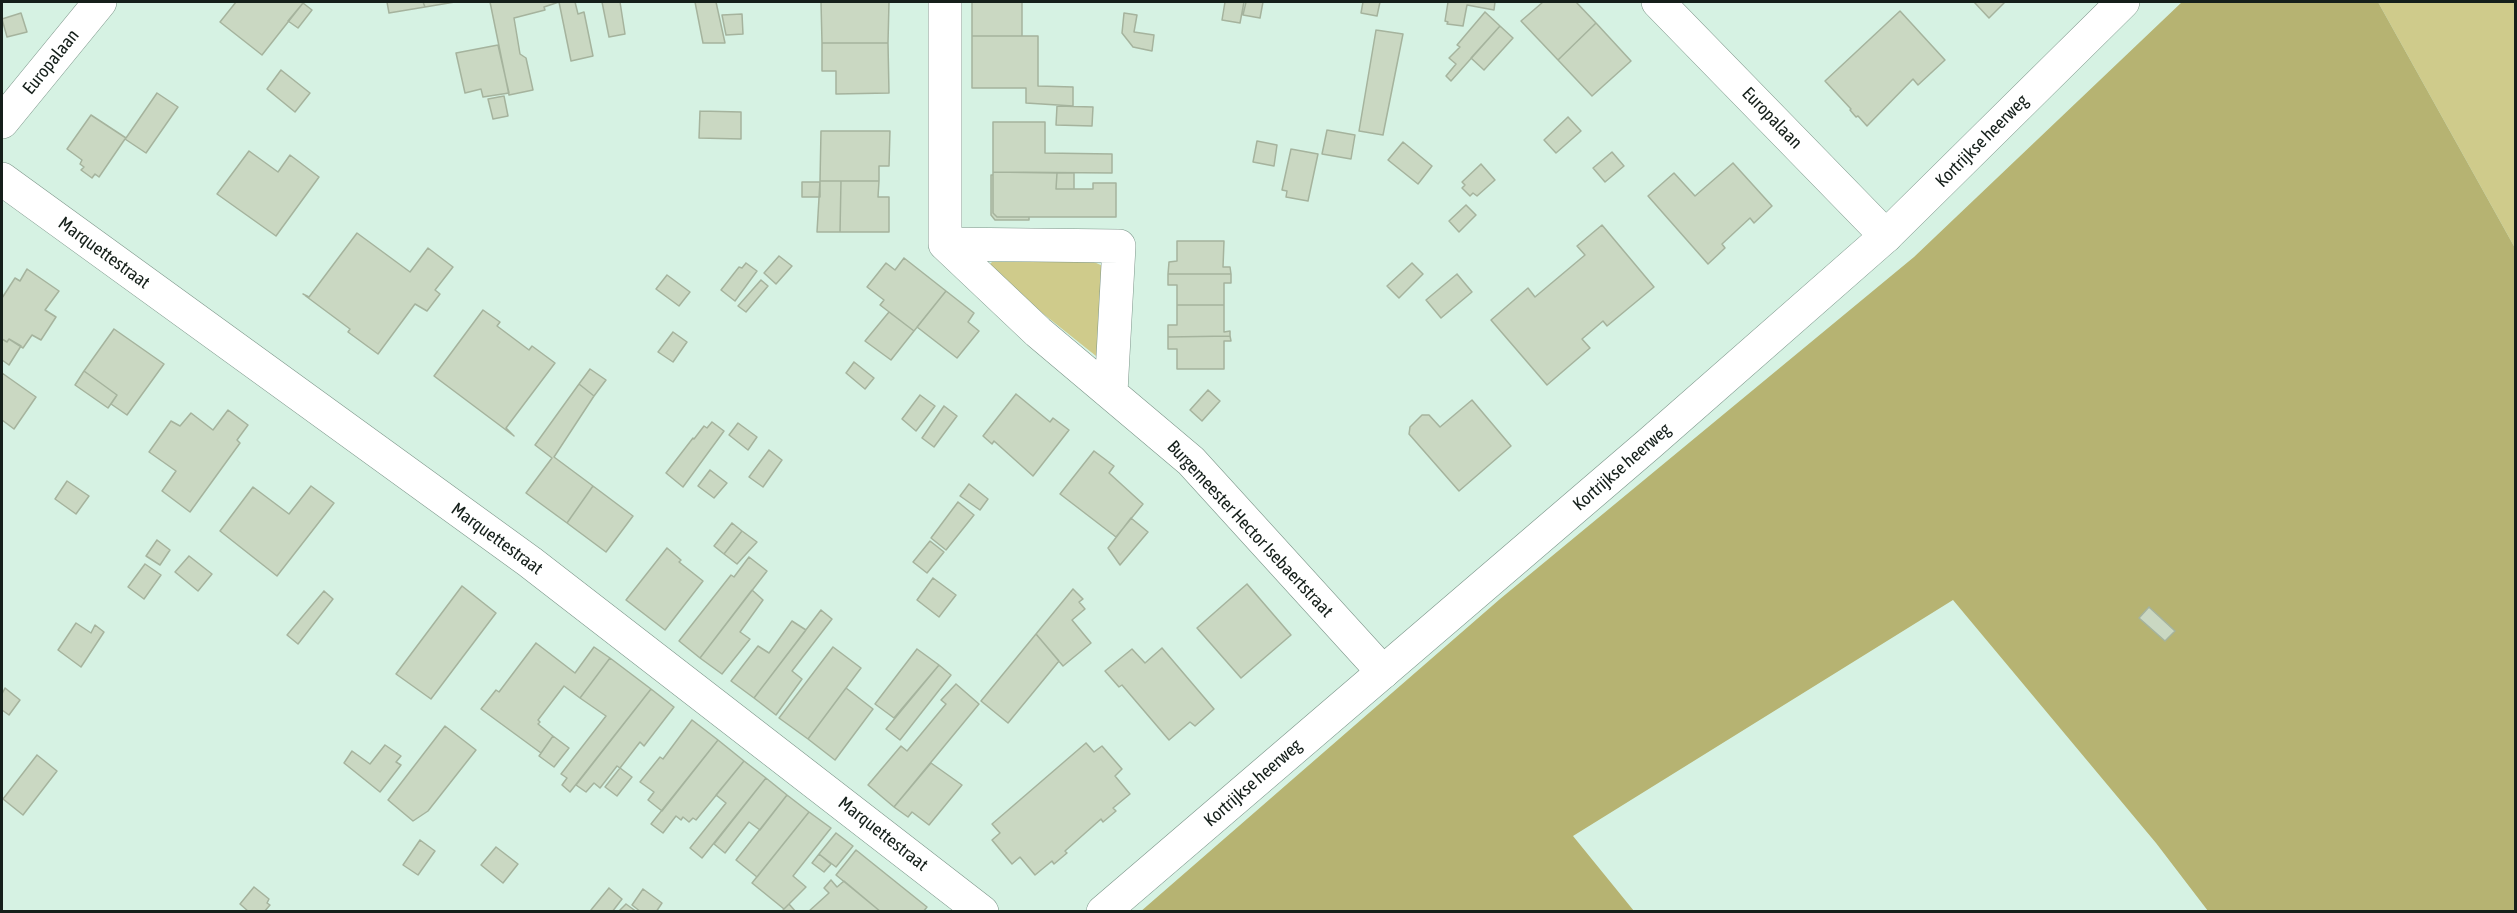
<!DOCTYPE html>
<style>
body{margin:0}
#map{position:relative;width:2517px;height:913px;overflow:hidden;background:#d6f2e3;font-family:"Asap Condensed",sans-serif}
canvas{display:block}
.frame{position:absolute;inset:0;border:3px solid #151f1a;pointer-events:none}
</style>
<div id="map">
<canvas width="2517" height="913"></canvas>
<div class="frame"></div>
</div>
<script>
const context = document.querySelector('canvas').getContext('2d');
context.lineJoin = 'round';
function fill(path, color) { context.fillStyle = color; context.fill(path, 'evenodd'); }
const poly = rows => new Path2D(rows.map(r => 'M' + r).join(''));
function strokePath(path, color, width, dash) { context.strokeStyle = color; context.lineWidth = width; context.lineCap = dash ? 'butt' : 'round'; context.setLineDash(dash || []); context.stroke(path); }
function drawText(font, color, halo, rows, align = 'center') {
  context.font = font + ' "Asap Condensed",sans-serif'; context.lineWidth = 4.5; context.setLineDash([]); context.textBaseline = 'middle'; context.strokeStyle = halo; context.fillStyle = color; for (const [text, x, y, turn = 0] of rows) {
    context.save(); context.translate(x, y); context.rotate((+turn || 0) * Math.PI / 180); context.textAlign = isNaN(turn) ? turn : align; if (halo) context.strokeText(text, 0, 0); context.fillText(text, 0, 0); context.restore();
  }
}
const green = poly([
 [2378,2,2515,2,2515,248],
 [992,262,1094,262,1105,267,1101,360,986,268]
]);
const forest = poly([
 [2182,2,2378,2,2515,248,2515,911,2208,911,2156,843,1953,600,1573,836,1634,911,1140,912,1500,599,1914,257]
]);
const building = poly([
 [236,2,301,2,303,3,262,55,220,22,236,2],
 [387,2,423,2,425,7,389,13,387,2],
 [423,2,455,2,425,7,423,2],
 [490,2,559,2,544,7,545,10,514,18,520,54,526,58,533,90,509,95,490,2],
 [559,2,575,2,578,14,584,12,593,56,571,61,559,2],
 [602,2,620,2,625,34,609,37,602,2],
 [695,2,716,2,725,43,703,43,695,2],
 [821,2,889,2,888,43,822,43,821,2],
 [972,2,1022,2,1022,36,972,36,972,2],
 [1225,2,1244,2,1240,23,1222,20,1225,2],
 [1246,2,1263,2,1260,18,1243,15,1246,2],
 [1363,2,1380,2,1377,16,1361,13,1363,2],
 [1448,2,1495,2,1494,10,1467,5,1463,26,1447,24,1448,22,1445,21,1448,2],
 [1543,2,1576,2,1596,23,1558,60,1521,21,1543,2],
 [1974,2,2005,2,1989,18,1974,2],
 [303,3,312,10,298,28,288,21,303,3],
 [1900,11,1945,60,1918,85,1913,79,1867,126,1858,116,1856,117,1850,110,1851,109,1825,81,1900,11],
 [1485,12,1500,26,1451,81,1446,76,1456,64,1449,58,1460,47,1457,45,1485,12],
 [21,13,27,32,7,37,2,19,21,13],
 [1124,13,1137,15,1134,32,1154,35,1152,51,1133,47,1122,33,1124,13],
 [742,14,743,34,726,35,722,15,742,14],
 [1596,23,1631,61,1592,96,1558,60,1596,23],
 [1500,26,1513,38,1484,70,1471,58,1500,26],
 [1376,30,1403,34,1383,135,1359,131,1376,30],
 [972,36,1038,36,1038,86,1073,87,1073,106,1026,103,1026,88,972,88,972,36],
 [822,43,888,43,889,93,836,94,836,71,822,71,822,43],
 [498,45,509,93,483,97,481,89,465,93,456,53,498,45],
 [281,70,310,93,295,112,267,89,281,70],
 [157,93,178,107,146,153,125,139,99,177,95,174,92,178,81,170,84,167,80,164,82,160,67,149,91,115,126,138,157,93],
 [504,96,508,116,493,119,488,99,504,96],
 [1057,106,1093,107,1092,126,1056,125,1057,106],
 [700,111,741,112,741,139,699,138,700,111],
 [1568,117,1581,131,1556,153,1544,140,1568,117],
 [993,122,1045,122,1045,153,1112,154,1112,173,993,172,993,122],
 [1327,130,1355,135,1351,159,1322,154,1327,130],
 [821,131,890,131,889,166,879,166,879,181,820,181,821,131],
 [1257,141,1277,145,1274,166,1253,162,1257,141],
 [1403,142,1432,166,1418,184,1388,160,1403,142],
 [1291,149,1318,154,1308,201,1286,197,1287,191,1282,190,1291,149],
 [249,151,278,172,290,155,319,177,276,236,217,194,249,151],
 [1612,152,1624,166,1605,182,1593,168,1612,152],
 [1733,163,1772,206,1754,223,1750,218,1722,244,1725,248,1708,264,1648,196,1674,173,1695,196,1733,163],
 [1481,164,1495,180,1477,196,1473,193,1470,196,1462,188,1465,185,1462,182,1481,164],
 [993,172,1057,173,1056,189,1093,189,1093,183,1116,183,1116,217,997,217,993,213,993,172],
 [1057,173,1074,173,1074,189,1056,189,1057,173],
 [991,175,993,175,993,213,997,217,1029,217,1029,220,995,220,991,215,991,175],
 [820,181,841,181,840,232,817,232,820,181],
 [841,181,879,181,878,197,889,197,889,232,840,232,841,181],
 [802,182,820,182,820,197,802,197,802,182],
 [1466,205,1476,215,1459,232,1449,221,1466,205],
 [1602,225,1654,287,1607,326,1603,321,1582,339,1590,348,1547,385,1491,320,1528,288,1535,297,1585,255,1577,246,1602,225],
 [357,233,410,272,428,248,453,267,435,290,440,294,427,311,415,304,378,354,348,332,350,329,303,294,309,297,357,233],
 [1177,241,1224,241,1223,267,1230,267,1231,274,1168,274,1169,262,1177,261,1177,241],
 [779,256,792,266,776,284,764,273,779,256],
 [904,258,946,291,914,331,880,305,884,300,867,287,886,263,895,270,904,258],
 [746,263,757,271,735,301,721,290,739,267,742,268,746,263],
 [1412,263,1423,274,1399,298,1387,286,1412,263],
 [27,269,59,291,45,310,56,317,41,340,32,335,23,348,9,339,7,342,2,339,2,298,15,278,20,281,27,269],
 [1168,274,1231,274,1231,283,1224,283,1224,305,1177,305,1177,285,1168,285,1168,274],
 [1457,274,1472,292,1441,318,1426,300,1457,274],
 [667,275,690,292,679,306,656,289,667,275],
 [761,280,768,286,746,312,738,306,761,280],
 [946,291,974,313,968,322,979,331,957,358,917,327,946,291],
 [1177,305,1224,305,1224,332,1230,331,1230,336,1168,337,1168,325,1177,325,1177,305],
 [483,310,500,322,497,326,529,350,532,346,555,363,506,428,514,436,434,376,483,310],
 [889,312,914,331,891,360,865,341,889,312],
 [114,329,164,364,127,415,111,404,117,395,84,371,114,329],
 [673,332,687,342,673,362,658,352,673,332],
 [1230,336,1231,341,1224,341,1224,369,1177,369,1177,349,1168,349,1168,337,1230,336],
 [2,339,7,342,9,339,21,346,9,365,2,360,2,339],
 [854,362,874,378,865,389,846,373,854,362],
 [590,369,606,380,594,396,579,384,590,369],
 [84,371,117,395,108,408,75,385,84,371],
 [2,373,36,397,14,429,2,420,2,373],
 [579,384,594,396,554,457,593,486,567,523,526,493,552,458,535,445,579,384],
 [1208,390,1220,401,1202,421,1190,410,1208,390],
 [1016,394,1050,422,1053,418,1069,430,1033,476,994,441,992,444,983,436,1016,394],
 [920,395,935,406,916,431,902,419,920,395],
 [1472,400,1511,446,1459,491,1409,434,1410,427,1422,415,1429,415,1440,427,1472,400],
 [944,406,957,416,934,447,922,438,944,406],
 [228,410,248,425,237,440,240,443,190,512,162,491,176,471,149,452,171,421,180,426,191,413,213,430,228,410],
 [712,422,724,431,683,487,666,473,693,438,694,439,704,426,707,428,712,422],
 [738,423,757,437,748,450,729,435,738,423],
 [769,450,782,460,763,487,749,477,769,450],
 [1094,451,1114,466,1109,473,1143,504,1116,537,1060,494,1094,451],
 [710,470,727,483,714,498,698,486,710,470],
 [67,481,89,496,76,514,55,499,67,481],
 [969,484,988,499,980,510,960,496,969,484],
 [311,486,334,503,277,576,220,531,253,487,289,514,311,486],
 [593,486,633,516,606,552,567,523,593,486],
 [958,502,974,515,946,550,931,538,958,502],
 [1131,518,1148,532,1120,565,1108,548,1131,518],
 [732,523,742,531,724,554,714,546,732,523],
 [742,531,757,542,737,564,724,554,742,531],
 [157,540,170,550,160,565,146,556,157,540],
 [930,541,944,552,927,573,913,562,930,541],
 [667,548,681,560,679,562,703,581,665,630,626,600,667,548],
 [189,556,212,574,198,591,175,572,189,556],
 [749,557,767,571,700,658,679,641,731,575,734,577,749,557],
 [145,564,161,575,144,599,128,587,145,564],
 [933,578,956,595,939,617,917,600,933,578],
 [1247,584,1291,635,1241,678,1197,628,1247,584],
 [462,586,496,613,431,699,396,674,462,586],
 [1073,589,1083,599,1079,602,1085,609,1072,620,1091,643,1063,666,1036,634,1073,589],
 [752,590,763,600,740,632,750,639,722,674,700,658,752,590],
 [324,591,333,599,298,644,287,635,324,591],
 [2149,607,2175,631,2165,641,2139,618,2149,607],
 [821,610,832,619,792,671,802,679,776,715,754,698,821,610],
 [792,621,806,630,754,698,731,681,758,646,769,653,792,621],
 [76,623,91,633,95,625,104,632,81,667,58,650,76,623],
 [1036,634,1059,661,1008,723,981,701,1036,634],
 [536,643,575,673,594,647,610,658,580,698,564,686,538,720,540,722,538,724,553,736,541,753,481,709,496,690,499,692,536,643],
 [833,647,861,668,808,739,779,718,833,647],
 [1162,648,1214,709,1195,726,1190,722,1169,740,1122,685,1119,687,1105,671,1132,649,1145,663,1162,648],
 [917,649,939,665,894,718,875,704,917,649],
 [610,658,651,689,570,792,562,785,567,778,561,774,606,716,580,698,610,658],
 [939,665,951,675,900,740,886,729,939,665],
 [956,684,979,704,894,807,868,785,901,746,907,751,946,704,941,700,956,684],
 [5,688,20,700,9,715,2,710,2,694,5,688],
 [846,688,873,709,835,760,808,739,846,688],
 [651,689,674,707,644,746,640,742,620,768,617,766,600,788,594,783,586,792,576,785,651,689],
 [692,720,718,740,662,811,648,800,654,792,640,782,660,757,663,759,692,720],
 [445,726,476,750,428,811,413,821,388,800,445,726],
 [553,736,569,748,554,767,539,756,553,736],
 [718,740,744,761,696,820,693,818,689,822,683,817,681,820,676,816,663,833,651,824,718,740],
 [1086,743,1094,752,1102,746,1122,769,1115,776,1130,794,1113,808,1116,811,1103,822,1101,819,1065,851,1067,853,1054,864,1052,861,1035,875,1020,857,1012,864,992,840,1000,833,992,824,1086,743],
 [385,745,401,756,396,762,401,765,380,792,344,763,352,751,370,764,385,745],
 [37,755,57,771,23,815,3,799,37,755],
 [744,761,766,778,702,858,690,848,726,803,716,795,744,761],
 [931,763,962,785,929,825,912,812,908,817,894,807,931,763],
 [620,768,632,777,617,796,605,787,620,768],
 [766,778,787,795,760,830,749,822,725,853,714,844,766,778],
 [787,795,809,812,757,877,736,860,787,795],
 [809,812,831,828,793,876,806,887,784,909,752,883,809,812],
 [836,833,853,846,836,867,819,854,836,833],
 [420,840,435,851,418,875,403,865,420,840],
 [496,847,518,864,503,883,481,865,496,847],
 [856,850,927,907,923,912,881,912,836,875,856,850],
 [819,854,831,864,824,872,812,863,819,854],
 [831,880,837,887,844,881,881,912,808,912,829,893,824,888,831,880],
 [254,887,269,899,267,903,270,905,264,912,249,912,240,904,254,887],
 [609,888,622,899,612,912,592,912,591,910,609,888],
 [643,889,662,903,656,912,641,912,632,905,643,889],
 [626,904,637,912,618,912,626,904],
 [789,904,796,912,781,912,789,904]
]);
const minor = poly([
 [945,2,945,244,1038,332,1191,461,1383,672],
 [1658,2,1886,236],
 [2,122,100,2],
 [2,179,530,562,982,912],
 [945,244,1119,246,1111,392]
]);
const tertiary = poly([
 [1103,912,1649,444,1886,236,2123,2]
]);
const streetNames = [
 ["Europalaan",51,62,-51],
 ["Europalaan",1772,118,46],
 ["Kortrijkse heerweg",1982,141,-45],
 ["Marquettestraat",104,253,36],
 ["Kortrijkse heerweg",1622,467,-41],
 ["Burgemeester Hector Isebaertstraat",1250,529,47],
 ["Marquettestraat",497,539,36],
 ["Kortrijkse heerweg",1253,783,-41],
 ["Marquettestraat",883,834,38]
];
fill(green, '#cfcb8b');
fill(forest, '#b6b372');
fill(building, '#cad8c2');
strokePath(building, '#a5b39d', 1.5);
strokePath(minor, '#7c9589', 34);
strokePath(tertiary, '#7c9589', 34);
strokePath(minor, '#fff', 33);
strokePath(tertiary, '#fff', 33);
drawText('18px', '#151f1a', '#fff', streetNames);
</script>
